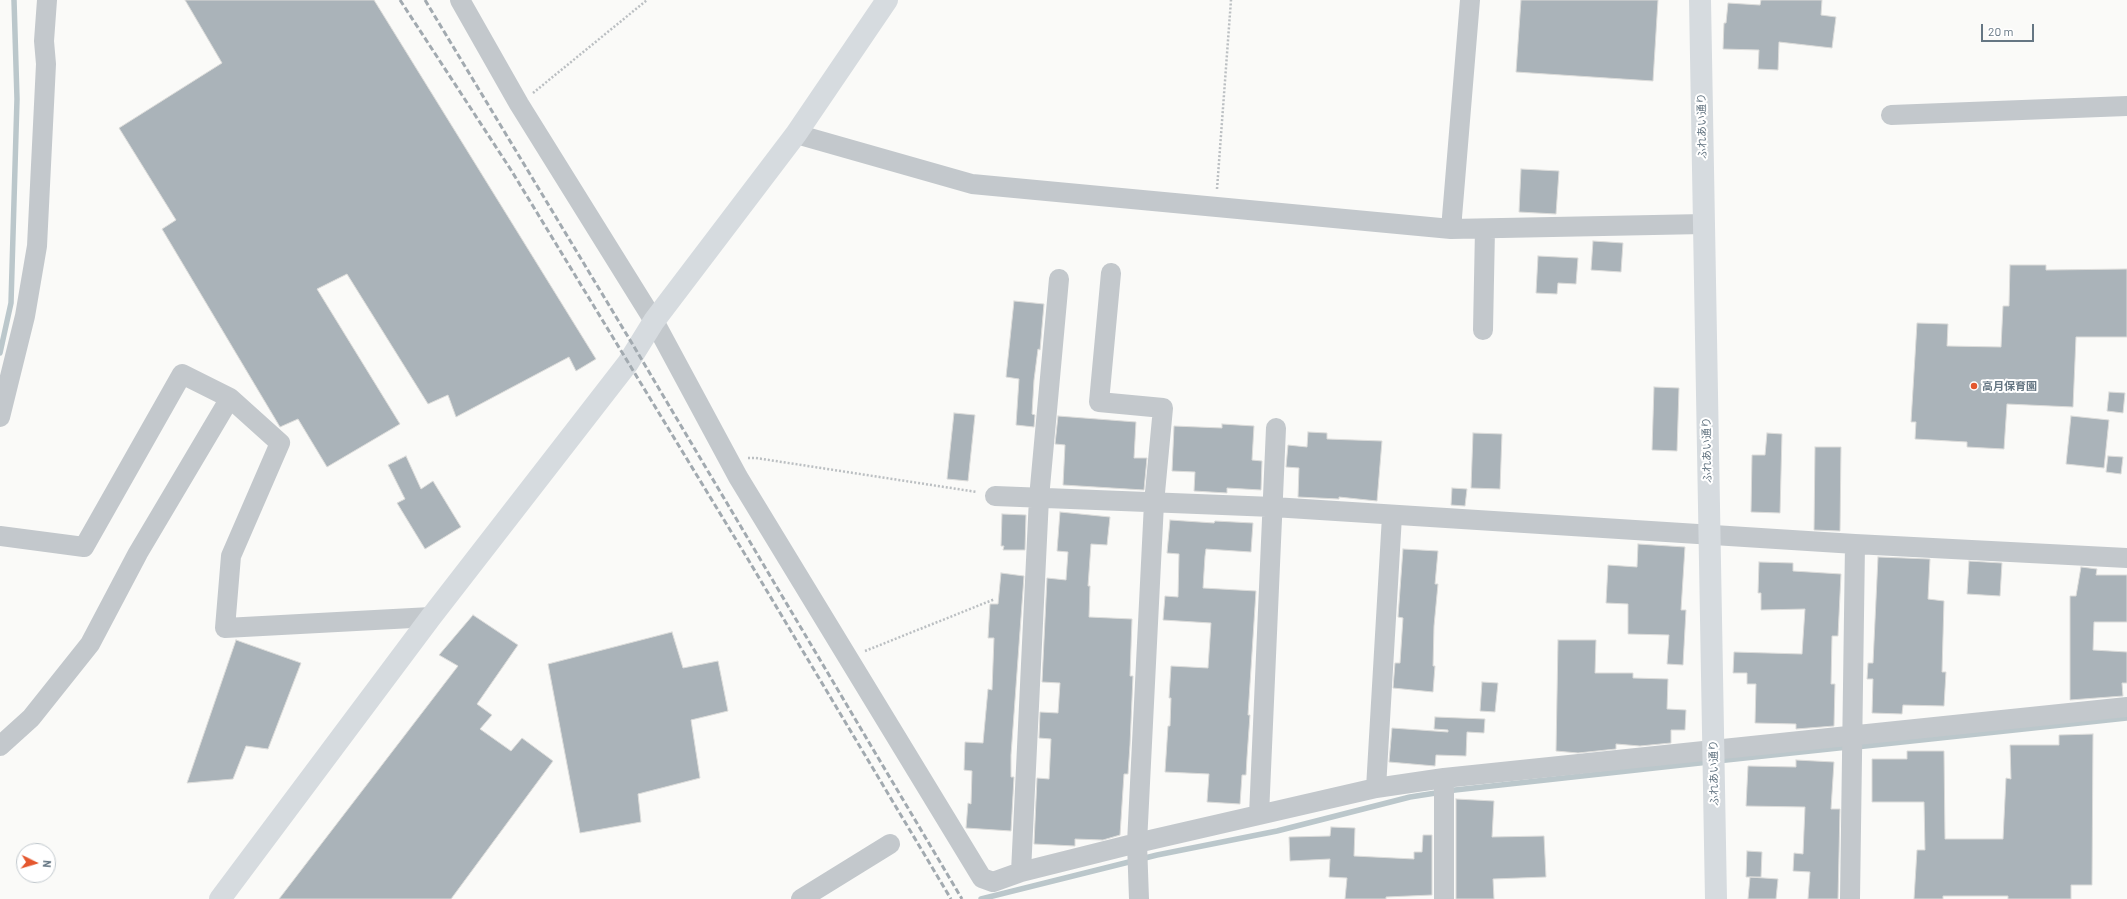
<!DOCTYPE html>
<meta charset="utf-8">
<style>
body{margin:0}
#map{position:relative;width:2127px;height:899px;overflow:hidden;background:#fafaf8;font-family:Barlow,sans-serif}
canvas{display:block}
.north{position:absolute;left:16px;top:843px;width:40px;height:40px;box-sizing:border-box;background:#fff;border:1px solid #c1c8cd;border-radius:50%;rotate:95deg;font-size:11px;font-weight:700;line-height:16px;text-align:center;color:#657683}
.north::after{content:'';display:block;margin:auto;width:14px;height:18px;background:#e4572e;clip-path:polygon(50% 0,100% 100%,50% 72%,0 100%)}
.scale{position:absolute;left:1981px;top:24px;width:53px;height:18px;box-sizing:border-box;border:2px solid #657683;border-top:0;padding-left:5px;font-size:12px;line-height:14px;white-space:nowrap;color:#657683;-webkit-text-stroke:3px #fff;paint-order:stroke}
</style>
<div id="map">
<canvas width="2127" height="899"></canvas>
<div class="north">N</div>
<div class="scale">20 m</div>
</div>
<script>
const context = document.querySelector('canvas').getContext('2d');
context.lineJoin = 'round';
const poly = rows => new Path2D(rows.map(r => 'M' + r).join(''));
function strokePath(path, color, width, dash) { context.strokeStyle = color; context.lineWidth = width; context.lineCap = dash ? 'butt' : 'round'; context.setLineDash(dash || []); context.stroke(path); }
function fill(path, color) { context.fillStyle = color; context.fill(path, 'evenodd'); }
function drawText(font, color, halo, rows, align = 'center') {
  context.font = font + ' Barlow,"Noto Sans JP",sans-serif'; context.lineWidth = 4; context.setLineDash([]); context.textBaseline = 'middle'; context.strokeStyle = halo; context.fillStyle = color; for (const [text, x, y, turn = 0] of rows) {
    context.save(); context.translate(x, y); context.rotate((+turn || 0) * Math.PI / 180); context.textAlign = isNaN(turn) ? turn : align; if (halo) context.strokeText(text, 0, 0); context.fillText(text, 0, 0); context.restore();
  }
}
const stream = poly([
 [0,353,11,303,17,99,14,0],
 [1856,747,2127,718],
 [1717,761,1848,747],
 [981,899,1157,855,1277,831,1410,797,1455,790,1709,762]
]);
const building = poly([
 [185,0,374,0,596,359,576,371,569,357,456,417,448,395,428,404,347,274,317,289,400,424,327,467,298,419,280,427,162,229,176,220,119,128,222,63,185,0],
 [1521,0,1658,0,1653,81,1516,72,1521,0],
 [1761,0,1822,0,1821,15,1836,17,1832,48,1779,42,1778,70,1758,69,1759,50,1723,49,1724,23,1726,23,1728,3,1760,5,1761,0],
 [1521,169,1559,171,1556,214,1519,212,1521,169],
 [1593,241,1623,243,1621,272,1591,270,1593,241],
 [1538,256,1578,258,1576,284,1558,283,1557,294,1536,293,1538,256],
 [2010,265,2046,265,2046,270,2127,269,2127,337,2076,337,2073,407,2007,404,2004,449,1967,447,1967,442,1915,439,1916,422,1911,422,1917,323,1948,324,1947,346,2001,347,2003,306,2009,306,2010,265],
 [1014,301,1044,304,1040,350,1038,349,1034,380,1032,414,1035,415,1034,427,1016,425,1019,379,1006,377,1014,301],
 [1654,387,1679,388,1677,451,1652,450,1654,387],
 [2109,392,2125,393,2123,413,2107,411,2109,392],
 [954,413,975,415,968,481,947,479,954,413],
 [1058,416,1136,422,1134,458,1147,458,1144,490,1063,485,1065,445,1055,444,1058,416],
 [2071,416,2109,420,2104,468,2066,464,2071,416],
 [1222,424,1254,426,1252,460,1262,461,1261,490,1227,488,1227,493,1194,491,1195,472,1172,471,1174,426,1222,428,1222,424],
 [1308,432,1327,433,1327,439,1382,441,1377,501,1339,497,1339,499,1298,497,1299,468,1286,467,1288,445,1307,447,1308,432],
 [1473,433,1502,434,1500,489,1471,488,1473,433],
 [1767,433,1782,434,1780,513,1751,512,1752,455,1765,455,1767,433],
 [1815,447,1841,447,1840,531,1814,530,1815,447],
 [406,456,421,489,433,481,461,527,425,549,397,503,405,499,388,465,406,456],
 [2108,456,2123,457,2121,474,2106,472,2108,456],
 [1452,488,1467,489,1465,506,1451,505,1452,488],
 [1060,512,1110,517,1107,545,1091,544,1088,586,1090,586,1089,617,1132,619,1130,676,1133,676,1130,745,1128,774,1124,774,1120,835,1103,840,1075,839,1075,846,1034,844,1037,778,1049,779,1051,739,1039,738,1040,712,1058,713,1060,683,1042,682,1047,578,1066,580,1068,552,1057,551,1060,512],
 [1002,514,1026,515,1025,550,1003,550,1004,546,1001,546,1002,514],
 [1170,520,1214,523,1215,521,1253,523,1251,552,1206,549,1205,556,1203,588,1256,591,1248,715,1250,715,1247,757,1246,775,1242,775,1240,804,1207,802,1209,774,1165,772,1168,726,1170,726,1171,698,1169,698,1171,666,1208,668,1211,623,1163,620,1165,596,1178,597,1179,554,1167,553,1170,520],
 [1638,544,1685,547,1681,610,1686,610,1683,665,1667,664,1669,635,1628,634,1628,604,1606,603,1608,565,1637,567,1638,544],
 [1403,549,1438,551,1435,584,1438,584,1434,626,1433,666,1435,666,1433,692,1393,688,1395,663,1400,663,1403,618,1398,617,1403,549],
 [1878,557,1930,559,1928,599,1944,601,1942,672,1946,672,1944,706,1903,705,1902,714,1872,713,1873,679,1867,679,1868,663,1873,663,1878,557],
 [1969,561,2002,563,2000,596,1967,594,1969,561],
 [1759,562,1793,563,1793,571,1841,574,1838,636,1832,636,1831,684,1835,684,1834,726,1796,729,1796,724,1755,723,1756,684,1747,684,1747,673,1733,673,1734,652,1802,654,1805,609,1761,610,1761,593,1758,593,1759,562],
 [2081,567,2097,569,2096,575,2127,575,2127,622,2094,622,2093,650,2127,652,2127,683,2122,683,2123,696,2070,700,2070,596,2076,596,2081,567],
 [1001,573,1024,576,1011,755,1011,777,1014,777,1011,831,966,828,968,803,971,804,972,771,964,770,965,742,983,743,988,689,992,690,994,638,988,638,990,604,998,604,1001,573],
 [473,615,518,645,477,704,492,715,480,729,511,751,522,738,553,761,451,899,279,899,458,666,439,655,473,615],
 [672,632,683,668,718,661,728,711,691,720,700,778,638,794,641,822,580,833,548,664,672,632],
 [236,640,301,663,268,749,246,746,233,779,187,783,236,640],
 [1558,640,1596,640,1595,673,1633,673,1633,678,1668,679,1667,709,1686,710,1685,730,1671,730,1671,743,1640,746,1616,744,1616,749,1578,753,1556,751,1558,640],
 [1482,682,1498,683,1495,712,1480,711,1482,682],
 [1435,717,1485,719,1484,733,1467,732,1466,756,1436,755,1435,766,1389,762,1392,728,1448,732,1448,730,1434,729,1435,717],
 [2093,734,2092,885,2071,885,2071,899,2008,899,2008,896,1943,896,1943,899,1914,899,1917,850,1925,850,1924,802,1872,802,1872,759,1907,759,1907,751,1944,751,1945,839,2003,839,2006,778,2011,779,2010,745,2059,745,2059,735,2093,734],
 [1796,760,1834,762,1831,809,1840,809,1838,899,1808,899,1810,872,1793,871,1794,853,1803,854,1805,807,1746,806,1748,766,1796,767,1796,760],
 [1456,799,1494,801,1492,837,1544,836,1546,877,1493,879,1494,899,1456,899,1456,799],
 [1331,827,1355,828,1354,856,1414,859,1414,852,1422,852,1423,835,1432,835,1432,895,1386,897,1386,899,1345,899,1347,878,1329,877,1330,859,1290,861,1289,837,1330,836,1331,827],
 [1747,851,1762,852,1761,877,1746,877,1747,851],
 [1750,877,1778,879,1776,899,1748,899,1750,877]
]);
const path = poly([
 [533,93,647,0],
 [1217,189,1231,0],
 [748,458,756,458,977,492],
 [865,651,995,599]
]);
const street = poly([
 [460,0,519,104,654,321,738,477,982,878,993,882,1021,872],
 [1891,115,2127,106],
 [796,134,972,184,1451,229,1704,224],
 [1451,229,1470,0],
 [1111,273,1099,402,1163,408,1154,503,1137,843,1139,899],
 [1059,279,1039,498,1021,872,1137,843,1376,788,1444,778,1444,899],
 [1483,330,1485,229],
 [0,417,25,316,37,246,46,64,44,41,47,0],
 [995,496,1273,507,1855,544,2127,558],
 [0,536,84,547,182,374,230,398,280,443,231,556,225,628,431,617],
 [0,746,31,718,90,644,138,553,230,398],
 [1444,778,2127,707],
 [1376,788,1392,516],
 [1259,815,1276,428],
 [801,899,890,844],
 [1850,899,1855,544]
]);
const secondary = poly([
 [1700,0,1716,899],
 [220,899,431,617,628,363,654,321,796,134,887,0]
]);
const rail = poly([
 [400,0,511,170,749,561,951,899],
 [425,0,636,350,962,899]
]);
const markers = [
 [1974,386,4,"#e4572e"]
];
const streetNames = [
 ["ふれあい通り",1702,126,-91],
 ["ふれあい通り",1707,450,-91],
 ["ふれあい通り",1714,773,-91]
];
const poiNames = [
 ["高月保育園",1982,386]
];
strokePath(stream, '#bbc7cb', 5.5);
fill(building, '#aab3b9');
strokePath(building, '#dcdcda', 1);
strokePath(path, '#bbbfc2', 2.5, [2, 2]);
strokePath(street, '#c3c8cc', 20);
strokePath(secondary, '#d6dbdf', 22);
strokePath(rail, '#a2aab0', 3, [6, 3]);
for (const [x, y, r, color] of markers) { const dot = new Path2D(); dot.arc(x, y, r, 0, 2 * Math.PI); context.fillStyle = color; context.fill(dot); strokePath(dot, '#fff', 1.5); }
drawText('11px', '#657683', '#fff', streetNames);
drawText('bold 11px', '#657683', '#fff', poiNames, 'left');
</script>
